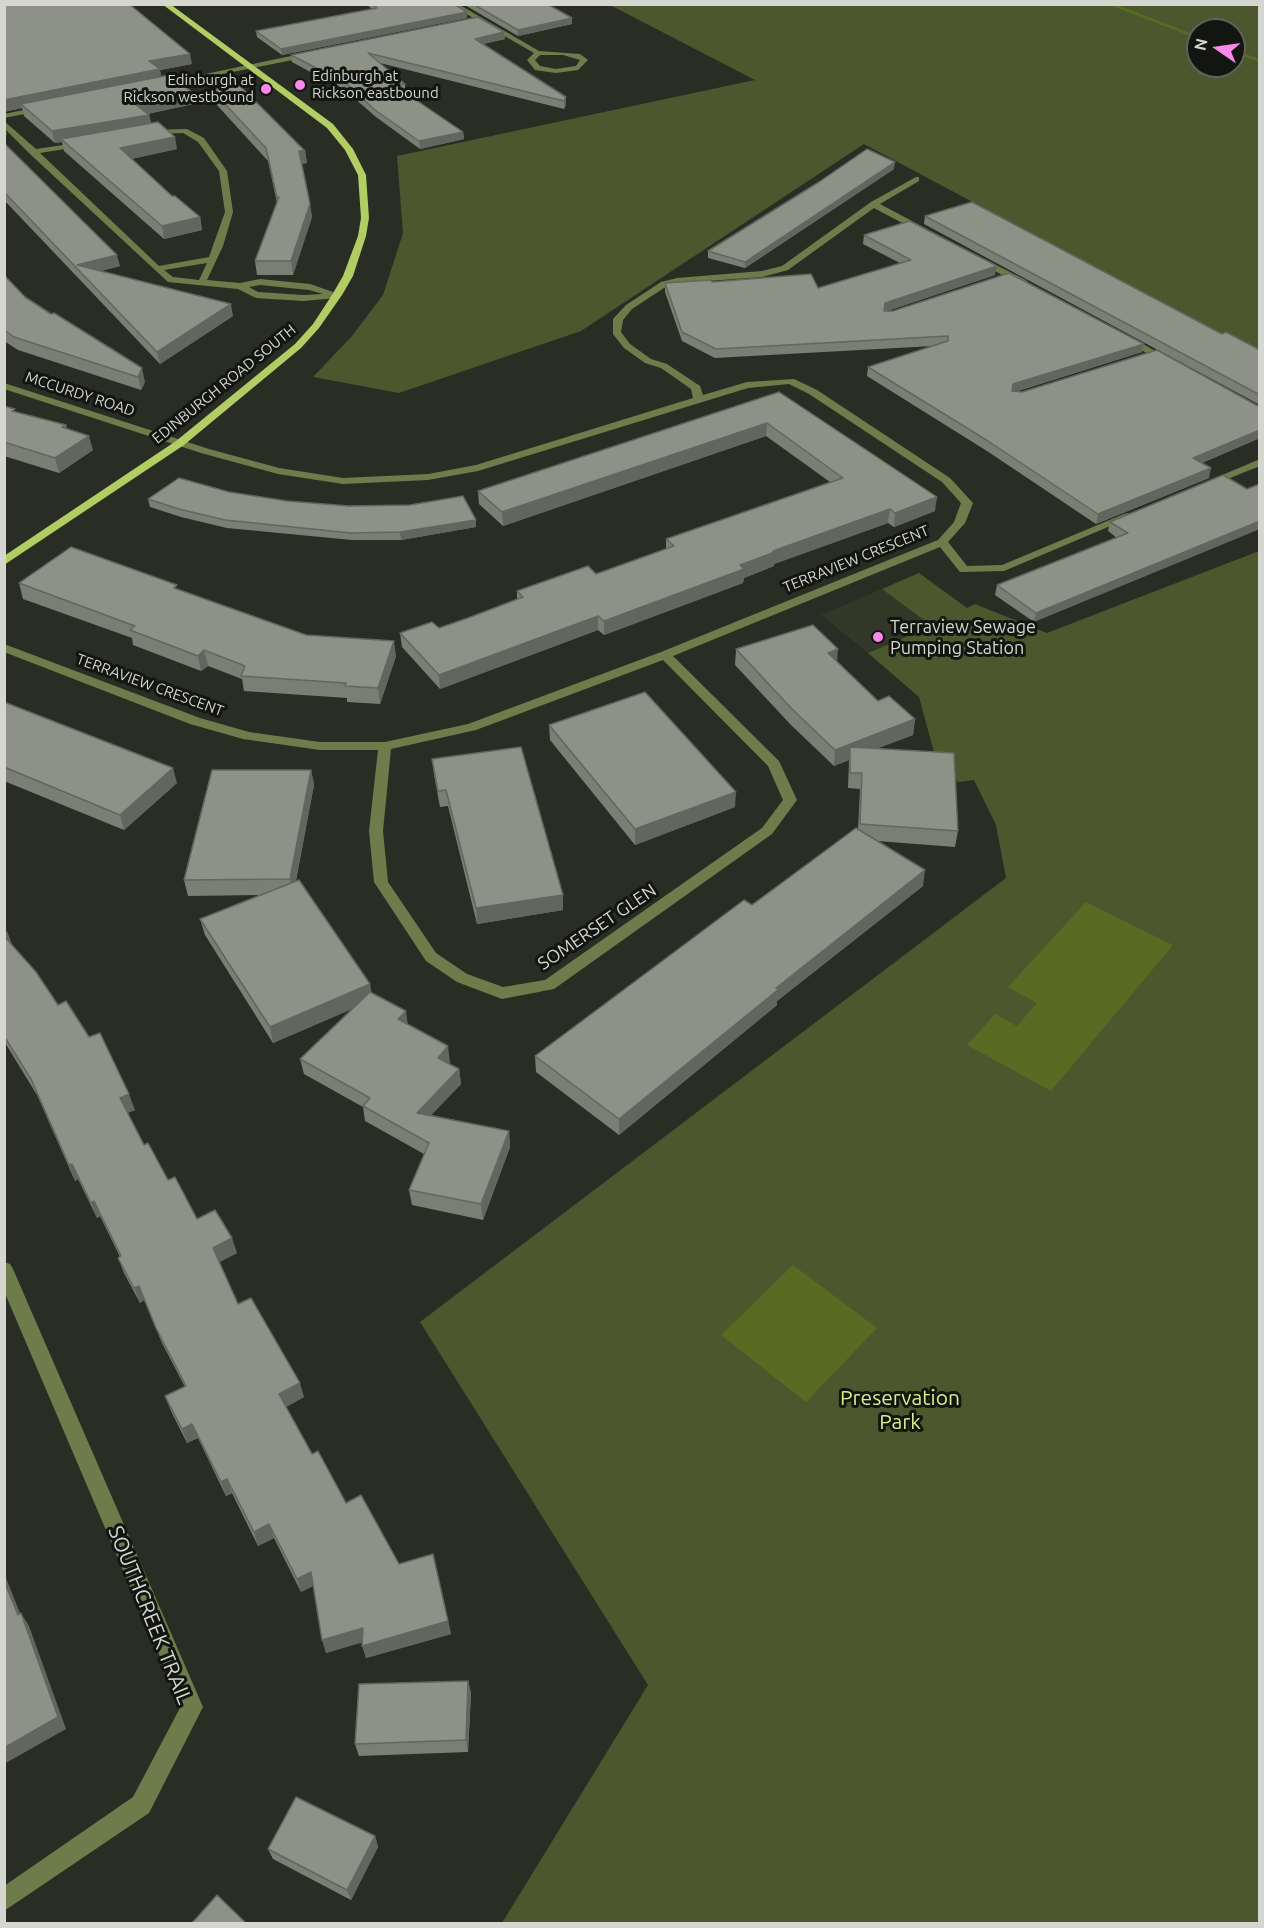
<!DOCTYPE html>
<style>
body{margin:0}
#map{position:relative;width:1264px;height:1928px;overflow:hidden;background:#2a2d23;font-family:Ubuntu,sans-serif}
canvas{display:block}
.frame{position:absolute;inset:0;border:6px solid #d4d6cf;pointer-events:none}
.north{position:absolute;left:1186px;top:18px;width:60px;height:60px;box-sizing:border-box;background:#131510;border:2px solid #60625c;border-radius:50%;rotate:283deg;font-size:16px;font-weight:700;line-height:24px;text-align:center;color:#d4d6cf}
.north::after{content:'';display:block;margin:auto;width:21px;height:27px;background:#f888ea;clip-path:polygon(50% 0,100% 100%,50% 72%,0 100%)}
</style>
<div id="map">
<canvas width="1264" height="1928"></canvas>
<div class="frame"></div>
<div class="north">N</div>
</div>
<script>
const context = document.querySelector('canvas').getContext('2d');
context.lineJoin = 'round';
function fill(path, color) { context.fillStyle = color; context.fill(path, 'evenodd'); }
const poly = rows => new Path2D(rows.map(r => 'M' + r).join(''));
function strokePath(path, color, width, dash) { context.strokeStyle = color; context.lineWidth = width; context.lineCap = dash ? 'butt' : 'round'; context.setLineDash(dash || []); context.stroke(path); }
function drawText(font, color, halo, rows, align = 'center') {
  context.font = font + ' Ubuntu,sans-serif'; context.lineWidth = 6; context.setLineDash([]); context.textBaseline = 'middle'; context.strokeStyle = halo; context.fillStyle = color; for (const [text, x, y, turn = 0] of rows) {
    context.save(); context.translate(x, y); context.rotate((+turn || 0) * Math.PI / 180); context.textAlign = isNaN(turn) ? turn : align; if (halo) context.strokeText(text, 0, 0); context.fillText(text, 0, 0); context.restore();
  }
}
const built = poly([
 [882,589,932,626,868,653,821,615]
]);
const green = poly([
 [610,5,1259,5,1259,355,864,144,581,331,399,393,313,377,352,336,383,295,403,233,397,156,755,80],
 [1198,30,1234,30,1234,66,1198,66],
 [1259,551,1259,1923,502,1923,648,1685,420,1322,1006,878,996,825,974,780,958,782,938,767,919,697,868,653,932,626,882,589,919,573,967,608,975,604,1047,633]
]);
const water = poly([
 [1086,902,1173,945,1051,1091,967,1045,995,1014,1017,1026,1037,1003,1008,987],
 [793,1265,877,1328,806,1402,721,1335]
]);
const stream = poly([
 [1115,4,1198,36,1198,39,1107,4,1115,4],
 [1234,50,1260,59,1260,62,1234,53,1234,50]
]);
const minor = poly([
 [449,4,458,4,539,51,580,54,588,60,578,70,556,73,535,70,527,60,534,53,449,4],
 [540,55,563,55,580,60,576,66,556,69,540,66,535,60,540,55],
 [310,52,313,56,157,87,153,85,310,52],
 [43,106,46,106,46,110,4,118,4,114,43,106],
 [4,121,36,149,84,142,84,146,40,153,159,266,209,257,225,212,219,171,198,142,183,133,149,134,145,132,149,130,187,129,204,138,227,171,233,212,223,246,207,280,240,283,260,279,310,284,342,295,337,298,303,301,256,298,238,289,168,282,30,154,4,128,4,121],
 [207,263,199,280,173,277,164,270,207,263],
 [260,285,309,290,323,294,303,295,258,292,249,287,260,285],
 [916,177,919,177,919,181,880,204,927,229,927,233,921,233,874,208,788,270,762,277,680,283,667,286,632,309,623,320,621,332,630,344,651,359,667,364,700,386,703,395,747,382,794,379,817,390,950,478,973,503,965,523,948,542,967,566,1002,565,1124,514,1128,513,1134,516,1004,571,960,572,940,547,673,656,779,761,797,800,772,834,554,989,502,999,457,982,426,961,374,882,369,831,378,750,320,750,243,739,190,724,4,652,4,644,200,718,249,732,320,742,385,742,468,724,661,652,938,540,954,522,961,503,942,482,809,394,789,384,748,388,478,471,428,480,343,484,278,474,201,453,4,389,4,383,209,449,279,468,343,478,428,474,476,465,693,398,691,389,661,368,645,363,624,348,613,334,613,319,626,305,661,282,677,278,762,271,782,266,871,202,916,177],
 [663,660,768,766,783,800,762,828,545,980,503,987,467,974,436,953,388,882,383,831,391,749,476,730,663,660],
 [980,257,1026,280,1028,282,1020,284,977,262,976,260,980,257],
 [1123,336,1129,336,1173,361,1165,363,1123,340,1123,336],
 [1260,459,1260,466,1210,486,1202,486,1201,484,1260,459],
 [4,1262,10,1264,13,1269,203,1707,149,1813,4,1911,4,1886,133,1797,181,1706,4,1291,4,1262]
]);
const major = poly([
 [162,4,170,4,333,124,353,149,366,175,369,218,366,236,353,276,342,295,319,328,301,348,184,445,4,565,4,556,176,441,295,344,313,324,332,295,343,276,358,236,361,218,358,175,345,150,327,128,162,4]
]);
const wall = poly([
 [4,4,192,64,160,70,161,76,194,104,147,114,149,115,151,123,177,149,131,159,172,196,200,217,202,230,164,239,64,151,62,142,55,143,24,116,22,108,4,112],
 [366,4,454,4,467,12,467,18,282,55,257,37,256,31,372,9],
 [463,4,547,4,572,24,518,36],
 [504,32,505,39,483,44,566,97,566,105,564,109,380,63,405,84,405,92,404,92,463,132,464,139,420,149,376,117,346,91,328,79,325,80,292,62,291,55],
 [214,92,305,151,307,163,302,164,312,217,293,275,257,275,255,261,277,203,268,161,216,104],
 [4,143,120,266,101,271,233,316,160,364,4,200],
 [894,169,745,268,708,258,708,251,819,182],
 [925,216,1222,334,1260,350,1260,405,924,224],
 [864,235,995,275,887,311,1144,344,1142,352,1015,392,1260,407,1260,438,1202,463,1209,478,1096,524,987,451,867,376,868,367,933,346,715,358,682,341,665,292,665,283,712,282,818,288,900,263,863,244],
 [4,275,25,297,145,382,141,390,18,350,4,341],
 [779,392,935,511,894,527,888,523,774,564,774,566,744,578,743,583,604,635,598,630,440,689,402,647,400,633,439,628,517,600,517,591,596,574,666,549,666,539,830,482,766,436,503,526,479,504,478,491],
 [4,406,16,412,66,425,67,429,93,450,59,473,4,456],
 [1247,489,1034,622,995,595,997,585,1117,538,1108,531,1110,522],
 [229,492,287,501,476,527,401,540,352,540,227,528,181,517,150,507,148,499],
 [19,583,178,589,306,635,396,656,380,704,347,702,347,698,244,691,242,679,208,666,201,671,133,645,132,638,23,599],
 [736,649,837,661,878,701,915,719,913,735,878,748,958,831,955,847,877,841,923,886,777,1001,777,1005,619,1135,536,1072,535,1056,858,830,860,789,848,788,849,760,834,766,791,725,735,665],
 [4,702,177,783,124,830,4,781],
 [549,725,735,807,635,845,550,740],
 [432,759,563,895,563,910,477,924,448,806,440,807,434,775],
 [311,770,314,785,296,881,372,993,450,1062,449,1063,459,1069,461,1084,431,1115,509,1131,510,1147,483,1220,412,1205,409,1190,424,1154,365,1121,363,1107,304,1074,300,1059,354,1008,273,1043,205,935,200,919,260,895,188,896,184,880],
 [4,929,11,943,135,1110,127,1113,144,1145,168,1180,197,1219,237,1253,219,1262,238,1304,304,1397,286,1407,312,1454,346,1503,448,1621,451,1634,366,1658,362,1642,326,1653,313,1586,301,1592,274,1538,258,1546,232,1493,226,1496,198,1438,187,1443,171,1411,165,1396,185,1387,162,1343,144,1300,140,1303,124,1273,118,1258,120,1257,100,1216,97,1218,78,1179,75,1181,37,1095,4,1041],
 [468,1681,471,1693,468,1752,359,1756,355,1744],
 [375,1836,378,1847,351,1900,273,1859,268,1849]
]);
const shadedWall = poly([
 [467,12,467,18,282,55,281,49],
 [572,18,572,24,518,36,518,30],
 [504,32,505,39,475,46,475,39],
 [190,54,192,64,160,70,162,80,21,104,22,108,4,112,4,100,149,61],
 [327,71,328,79,325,80,324,72],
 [192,92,194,104,138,116,135,104],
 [566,97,566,105,564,109,564,101],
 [149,115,152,127,61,139,62,142,55,143,52,131],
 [4,124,7,134,4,137],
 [463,132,464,139,420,149,419,141],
 [175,137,177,149,122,161,120,148],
 [299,151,305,151,307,163,301,164],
 [895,162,894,169,745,268,745,262],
 [310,204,312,217,293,275,291,261],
 [200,217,202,230,164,239,162,226],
 [117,255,120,266,84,275,77,265],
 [997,266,995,275,884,312,885,303],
 [231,304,233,316,160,364,157,352],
 [1144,344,1142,352,1011,393,1013,384],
 [142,368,145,382,141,390,138,377],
 [767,423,766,436,503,526,502,512],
 [1260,430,1260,438,1191,467,1193,458],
 [89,436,93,450,59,473,55,458],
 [1211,468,1209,478,1096,524,1098,514],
 [937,497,935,511,894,527,895,513],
 [890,509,888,523,774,564,774,566,744,578,743,583,604,635,604,621,773,551],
 [476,520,476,527,401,540,400,532],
 [1260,521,1260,529,1034,622,1036,613],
 [598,616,598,630,440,689,439,675],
 [394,641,396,656,380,704,378,688],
 [838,649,837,664,828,653],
 [204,650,208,666,201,671,198,656],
 [915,719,913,735,850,759,850,747,849,760,834,766,835,750],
 [173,768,177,783,124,830,120,815],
 [311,770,314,785,293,895,290,879],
 [736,792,735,807,635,845,635,829],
 [925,870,923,886,777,1001,777,1005,619,1135,619,1119,776,988],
 [563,895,563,910,477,924,476,908],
 [7,931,13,947,4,939,4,932],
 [370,984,373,1000,273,1043,270,1027],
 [406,1011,408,1026,398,1019],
 [448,1046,450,1062,440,1073,438,1058],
 [459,1069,461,1084,419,1128,417,1113],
 [129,1094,135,1110,125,1114,120,1098],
 [509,1131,510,1147,483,1220,481,1204],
 [72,1164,78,1179,75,1181,69,1165],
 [94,1201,100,1216,97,1218,91,1203],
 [232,1238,237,1253,218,1263,213,1248],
 [139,1286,144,1300,140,1303,134,1288],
 [300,1383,304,1397,284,1408,279,1394],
 [192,1424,198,1438,187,1443,182,1429],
 [227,1479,232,1493,226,1496,221,1482],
 [269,1524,274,1538,258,1546,254,1532],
 [311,1572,315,1585,301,1592,297,1579],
 [4,1573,26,1628,18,1615,4,1581],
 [21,1613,29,1626,66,1729,4,1764,4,1748],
 [448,1621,451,1634,366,1658,362,1646],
 [363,1628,367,1641,326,1653,322,1640],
 [468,1681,471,1693,468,1752,466,1740],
 [375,1836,378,1847,351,1900,347,1890]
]);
const building = poly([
 [4,4,129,4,190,54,149,61,160,69,4,100,4,4],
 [373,4,454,4,467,12,281,49,256,31,377,8,373,4],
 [473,4,547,4,572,18,518,30,473,4],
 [478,17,504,32,475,39,566,97,564,101,368,53,405,84,391,83,463,132,419,141,375,110,346,83,327,71,324,72,291,55,478,17],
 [169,75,192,92,135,104,149,115,52,131,21,104,169,75],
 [230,76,305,151,299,151,310,204,291,261,255,261,279,197,277,198,266,148,214,92,230,76],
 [158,122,175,137,120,148,172,196,175,196,200,217,162,226,61,139,158,122],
 [4,143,117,255,77,265,231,304,157,352,4,192,4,143],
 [867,149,895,162,745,262,708,251,819,182,867,149],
 [972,202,1222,334,1226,332,1260,350,1260,395,925,216,972,202],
 [910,221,997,266,885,303,884,311,893,311,1009,273,1144,344,1013,384,1012,391,1022,392,1157,350,1260,407,1260,430,1193,458,1211,468,1098,514,988,441,868,367,948,341,948,336,716,349,682,332,665,283,711,280,712,282,811,274,818,288,911,260,864,235,910,221],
 [4,275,25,297,51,314,54,313,142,368,138,377,14,337,4,330,4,275],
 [779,392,937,497,895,513,890,509,773,551,775,552,740,565,744,569,604,621,598,616,439,675,400,633,432,622,439,628,468,618,523,597,517,591,588,566,596,574,674,546,666,539,843,478,767,423,502,512,478,491,779,392],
 [4,406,15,409,12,411,66,425,62,427,89,436,55,458,4,442,4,406],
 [1223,475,1247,489,1260,484,1260,521,1036,613,997,585,1128,533,1110,522,1223,475],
 [179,478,229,492,287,501,349,506,410,505,463,496,476,520,400,532,351,533,225,520,179,509,148,499,179,478],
 [71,547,177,585,174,588,306,635,394,641,378,688,345,686,346,683,241,676,245,666,204,650,198,656,130,630,135,626,19,583,71,547],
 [813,625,838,649,828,653,878,701,889,696,915,719,835,750,792,709,736,649,813,625],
 [645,692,736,792,635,829,549,725,645,692],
 [4,702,173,768,120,815,4,767,4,702],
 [521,747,563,895,476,908,446,790,438,791,432,759,521,747],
 [850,747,954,753,958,831,860,824,862,773,850,773,850,747],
 [212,770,311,770,290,879,184,880,212,770],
 [856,828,925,870,776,988,779,989,619,1119,535,1056,744,900,752,905,856,828],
 [299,880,370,984,270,1027,200,919,299,880],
 [4,936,36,972,58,1005,66,1001,89,1037,100,1033,129,1094,120,1098,144,1145,148,1143,168,1180,175,1177,197,1219,215,1210,232,1238,213,1248,238,1304,251,1298,300,1383,279,1394,312,1454,318,1451,346,1503,361,1495,399,1564,433,1554,448,1621,362,1646,363,1628,322,1640,311,1572,297,1579,269,1524,254,1532,227,1479,221,1482,192,1424,182,1429,165,1396,186,1386,156,1328,139,1286,134,1288,118,1258,121,1256,94,1201,91,1203,72,1164,69,1165,31,1079,4,1036,4,936],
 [370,992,406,1011,398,1019,448,1046,438,1058,459,1069,417,1113,509,1131,481,1204,409,1190,429,1143,363,1106,370,1098,300,1059,370,992],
 [4,1581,18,1615,21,1613,58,1717,4,1748,4,1581],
 [468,1681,466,1740,355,1744,359,1684,468,1681],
 [296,1797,375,1836,347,1890,268,1849,296,1797],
 [217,1895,246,1923,192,1923,217,1895]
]);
const markers = [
 [300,85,6,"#f888ea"],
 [266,89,6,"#f888ea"],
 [878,637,6,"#f888ea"]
];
const farPoinames = [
 ["Edinburgh at",312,76],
 ["Rickson eastbound",312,93],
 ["Edinburgh at",254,80,"right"],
 ["Rickson westbound",254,97,"right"]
];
const farStreetnames = [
 ["EDINBURGH ROAD SOUTH",224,384,-39],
 ["MCCURDY ROAD",80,394,18],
 ["TERRAVIEW CRESCENT",856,559,-22],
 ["TERRAVIEW CRESCENT",150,685,20]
];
const poiNames = [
 ["Terraview Sewage",890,627],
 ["Pumping Station",890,648]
];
const streetNames = [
 ["SOMERSET GLEN",597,927,-34]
];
const nearParknames = [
 ["Preservation",900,1398],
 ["Park",900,1422]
];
const nearStreetnames = [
 ["SOUTHCREEK TRAIL",150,1615,68]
];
fill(built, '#323727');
fill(green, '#4c572e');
fill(water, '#596a22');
fill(stream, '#596a22');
fill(minor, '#6e7c4c');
fill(major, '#b1cd64');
fill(wall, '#7a7e73');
fill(shadedWall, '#63665e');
fill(building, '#8e9286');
strokePath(building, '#63665e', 1.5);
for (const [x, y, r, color] of markers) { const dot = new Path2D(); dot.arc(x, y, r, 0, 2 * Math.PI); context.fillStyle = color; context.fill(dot); strokePath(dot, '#131510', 2); }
drawText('15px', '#d4d6cf', '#131510', farPoinames, 'left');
drawText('15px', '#d4d6cf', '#131510', farStreetnames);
drawText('18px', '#d4d6cf', '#131510', poiNames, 'left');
drawText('18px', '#d4d6cf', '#131510', streetNames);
drawText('21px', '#d4f08c', '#131510', nearParknames);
drawText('21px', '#d4d6cf', '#131510', nearStreetnames);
</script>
